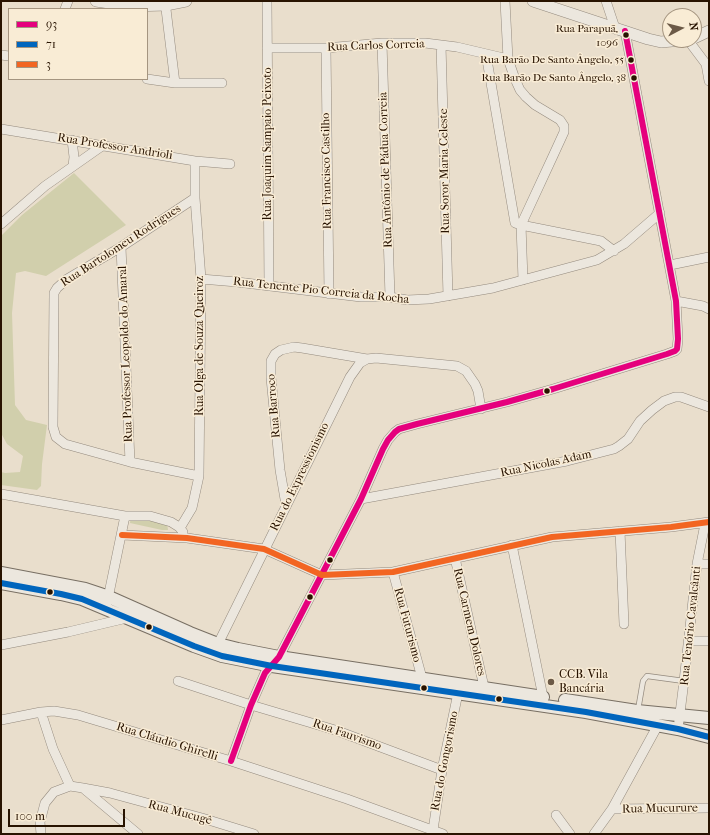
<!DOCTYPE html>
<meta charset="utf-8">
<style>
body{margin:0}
#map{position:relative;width:710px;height:835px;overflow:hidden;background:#e9decc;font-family:"IM FELL French Canon",serif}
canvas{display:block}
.frame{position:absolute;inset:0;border:2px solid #281300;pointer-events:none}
.legend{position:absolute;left:8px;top:8px;width:140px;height:72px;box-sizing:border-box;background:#f9ecd5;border:1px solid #a59580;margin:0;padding:5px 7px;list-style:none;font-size:12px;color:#281300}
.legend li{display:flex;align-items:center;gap:8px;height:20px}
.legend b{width:20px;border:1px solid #a59580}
.north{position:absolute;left:662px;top:8px;width:40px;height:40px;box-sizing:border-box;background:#f9ecd5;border:1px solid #a59580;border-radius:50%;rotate:83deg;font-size:11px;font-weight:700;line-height:16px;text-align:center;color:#281300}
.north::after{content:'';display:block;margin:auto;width:14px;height:18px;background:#6c5a47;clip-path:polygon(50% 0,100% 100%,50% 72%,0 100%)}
.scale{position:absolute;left:8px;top:809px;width:117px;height:18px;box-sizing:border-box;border:2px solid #281300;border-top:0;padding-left:5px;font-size:12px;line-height:14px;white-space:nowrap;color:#281300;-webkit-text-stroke:3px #f9ecd5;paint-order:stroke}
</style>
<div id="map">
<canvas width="710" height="835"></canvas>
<div class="frame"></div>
<ul class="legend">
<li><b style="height:5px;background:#e5007d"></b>93</li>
<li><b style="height:5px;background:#0065bd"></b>71</li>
<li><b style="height:5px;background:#f26522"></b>3</li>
</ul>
<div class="north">N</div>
<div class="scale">100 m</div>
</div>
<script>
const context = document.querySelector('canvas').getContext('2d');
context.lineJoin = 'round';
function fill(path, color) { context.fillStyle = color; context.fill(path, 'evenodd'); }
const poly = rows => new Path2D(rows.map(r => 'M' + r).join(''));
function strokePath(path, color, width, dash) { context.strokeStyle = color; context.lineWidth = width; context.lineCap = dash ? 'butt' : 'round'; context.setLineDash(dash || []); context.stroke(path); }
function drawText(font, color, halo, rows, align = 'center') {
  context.font = font + ' "IM FELL French Canon",serif'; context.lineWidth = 3; context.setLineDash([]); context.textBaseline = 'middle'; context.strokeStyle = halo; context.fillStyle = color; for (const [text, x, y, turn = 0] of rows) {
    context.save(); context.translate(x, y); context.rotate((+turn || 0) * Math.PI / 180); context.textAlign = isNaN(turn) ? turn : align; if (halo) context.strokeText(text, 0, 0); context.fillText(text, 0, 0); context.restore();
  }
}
const green = poly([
 [74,173,126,225,46,276,25,271,16,273,12,313,15,405,26,420,47,425,42,464,41,486,37,490,1,485,1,472,5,473,20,472,23,456,7,444,1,433,1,236,22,215],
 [131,516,167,523,168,530,162,530,130,523]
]);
const service = poly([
 [638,710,643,681,647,676,684,681]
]);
const minor = poly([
 [165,1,175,83],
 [267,1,269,286],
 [505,1,508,59,515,79,520,90,526,97,535,105,560,120,564,126,564,132,553,156,521,225,523,280],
 [606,1,615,28],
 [65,9,68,1],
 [688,40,709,68],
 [382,43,390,297],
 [441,45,448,296],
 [267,48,326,48,382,43,425,43,457,47,508,59],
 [326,48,329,294],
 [486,54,515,223,521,225,601,241,614,251],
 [1,55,9,56],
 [706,64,709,81],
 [147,79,175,83,222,83],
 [1,129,195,161,230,164],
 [72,140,74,157,73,166],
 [195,198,121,247,67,279,57,288,54,293,53,427,56,437,65,444,130,462,199,476],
 [1,224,45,186,102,146],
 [121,247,130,462],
 [670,265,709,257],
 [201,279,237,282,361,297,390,297,407,300,429,299,493,288,597,260,624,244,660,213],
 [676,301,703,306,709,309],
 [1,494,125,516,150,516,171,522,179,527,183,532],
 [361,499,567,461,614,449,619,446,628,439,640,421,652,410,664,401,675,397,681,397,709,407],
 [286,505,280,470,271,378,271,361,275,354,281,350,294,347,302,348,367,359,376,358,457,366,466,371,475,384,478,391,481,409],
 [180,528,192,508,199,476,201,279,195,198,195,161],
 [620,531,624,624],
 [122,535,187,538,264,549,322,575,393,572,552,537,671,527,709,522],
 [512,545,543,697],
 [455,558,484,687],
 [697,564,709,564],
 [393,572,422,678],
 [107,603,125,516],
 [689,641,709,641],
 [218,644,350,377,360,363,367,359],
 [1,645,68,632,127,618],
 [178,681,251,705,335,730,442,770],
 [41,712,53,749,70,786],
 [1,720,41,712,54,711,78,715,231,761,347,799,443,834],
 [678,729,684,681,697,564,705,524],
 [231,761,251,705,265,673,279,657,361,499,383,449,388,440,395,432,399,429,417,424,507,402,553,389,667,354,675,351,677,349,678,339,676,301,625,31],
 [83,788,110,793,202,818,254,834],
 [612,809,709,808],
 [556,815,570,834],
 [433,830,442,770,458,693],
 [41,834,40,822,45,803,54,792,70,786,83,788,138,834],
 [594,834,612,809,658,725]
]);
const tertiary = poly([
 [96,1,130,6,166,5,186,1],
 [533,1,648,39,661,42,683,40],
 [694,38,709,31]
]);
const secondary = poly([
 [1,573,85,589,109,597,190,633,218,644,238,649,279,657,543,697],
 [1,583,61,594,82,599,194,646,222,656,272,666,586,712,678,729,709,737],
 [565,700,637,711,709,718]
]);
const bus1 = poly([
 [231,761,251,705,265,673,279,657,361,499,383,449,388,440,395,432,399,429,417,424,507,402,553,389,667,354,675,351,677,349,678,339,676,301,625,31]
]);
const bus2 = poly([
 [1,583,61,594,82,599,194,646,222,656,272,666,586,712,678,729,709,737]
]);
const bus3 = poly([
 [122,535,187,538,264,549,322,575,393,572,552,537,671,527,709,522]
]);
const markers = [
 [626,35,3.5,"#281300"],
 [631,60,3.5,"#281300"],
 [634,78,3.5,"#281300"],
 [547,391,3.5,"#281300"],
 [330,560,3.5,"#281300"],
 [50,592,3.5,"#281300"],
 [310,597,3.5,"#281300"],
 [149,627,3.5,"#281300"],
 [551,682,4,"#6c5a47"],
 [424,688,3.5,"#281300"],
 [499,699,3.5,"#281300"]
];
const busNames = [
 ["Rua Parapuã,",618,29],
 ["1096",618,43],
 ["Rua Barão De Santo Ângelo, 55",624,60],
 ["Rua Barão De Santo Ângelo, 38",626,78]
];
const streetNames = [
 ["Rua Carlos Correia",376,46,-2],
 ["Rua Joaquim Sampaio Peixoto",268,144,-90],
 ["Rua Professor Andrioli",115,147,9],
 ["Rua Antônio de Pádua Correia",386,170,-92],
 ["Rua Francisco Castilho",327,171,-91],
 ["Rua Soror Maria Celeste",445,171,-91],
 ["Rua Bartolomeu Rodrigues",121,246,-33],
 ["Rua Tenente Pio Correia da Rocha",321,291,6],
 ["Rua Olga de Souza Queiroz",200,346,-90],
 ["Rua Professor Leopoldo do Amaral",126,354,-92],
 ["Rua Barroco",274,406,-95],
 ["Rua Nicolas Adam",546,464,-12],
 ["Rua do Expressionismo",300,477,-64],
 ["Rua Carmem Dolores",469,622,77],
 ["Rua Futurismo",407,625,75],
 ["Rua Tenório Cavalcânti",691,626,-84],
 ["Rua Fauvismo",347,735,19],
 ["Rua Cláudio Ghirelli",167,742,17],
 ["Rua do Gongorismo",445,761,-79],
 ["Rua Mucurure",660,809,-1],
 ["Rua Mucugê",180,813,15]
];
const poiNames = [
 ["CCB. Vila",559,675],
 ["Bancária",559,689]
];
fill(green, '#d1cfac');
strokePath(service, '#948a7e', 6);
strokePath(minor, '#948a7e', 10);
strokePath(tertiary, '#948a7e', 12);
strokePath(secondary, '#786f63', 14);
strokePath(service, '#ece7de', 4.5);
strokePath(minor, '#ece7de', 9);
strokePath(tertiary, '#ece7de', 11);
strokePath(secondary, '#ece7de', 12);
strokePath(bus1, '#e5007d', 6);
strokePath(bus2, '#0065bd', 6);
strokePath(bus3, '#f26522', 6);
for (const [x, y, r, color] of markers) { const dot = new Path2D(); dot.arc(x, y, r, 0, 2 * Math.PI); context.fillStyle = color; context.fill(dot); strokePath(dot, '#f9ecd5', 1.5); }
drawText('11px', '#281300', '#f9ecd5', busNames, 'right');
drawText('12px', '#281300', '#f9ecd5', streetNames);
drawText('12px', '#281300', '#f9ecd5', poiNames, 'left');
</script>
